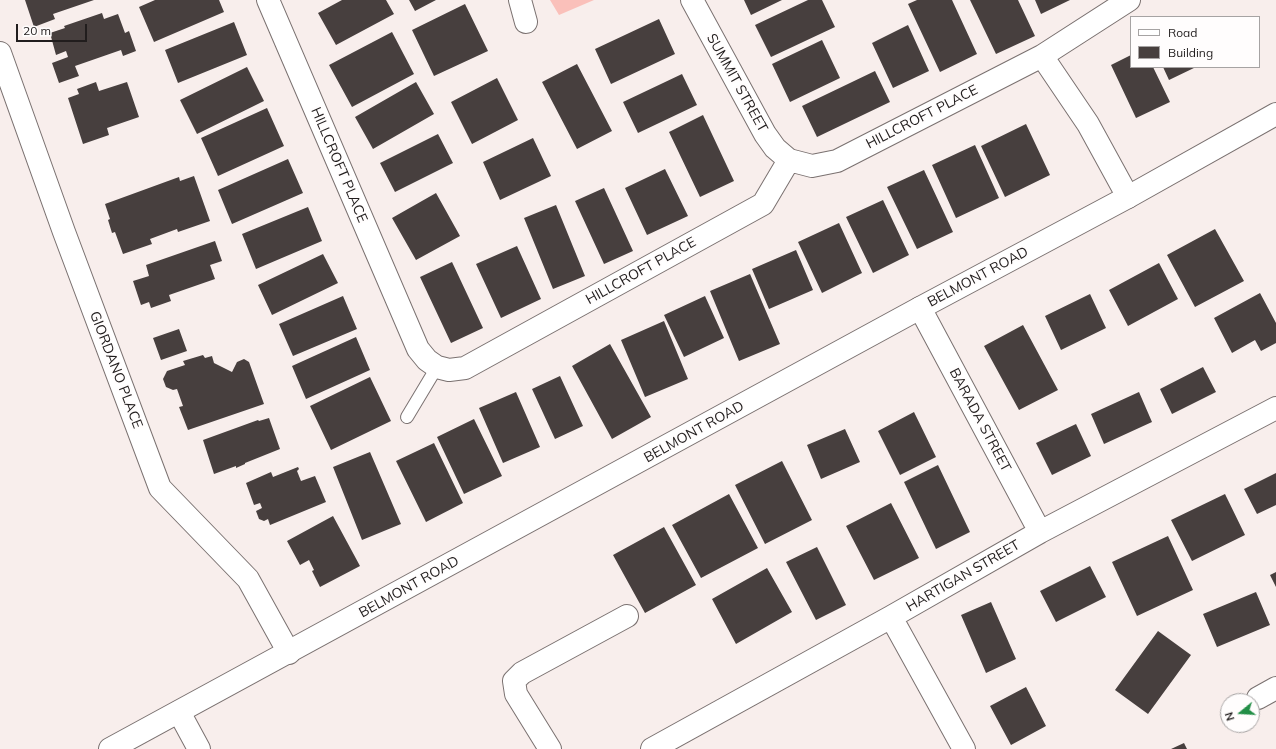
<!DOCTYPE html>
<style>
body{margin:0}
#map{position:relative;width:1276px;height:749px;overflow:hidden;background:#f8eeec;font-family:Mulish,sans-serif}
canvas{display:block}
.legend{position:absolute;left:1130px;top:16px;width:130px;height:52px;box-sizing:border-box;background:#fffdfd;border:1px solid #a6a3a3;margin:0;padding:5px 7px;list-style:none;font-size:12px;color:#211d1d}
.legend li{display:flex;align-items:center;gap:8px;height:20px}
.legend b{width:20px;border:1px solid #a6a3a3}
.north{position:absolute;left:1220px;top:693px;width:40px;height:40px;box-sizing:border-box;background:#fffdfd;border:1px solid #a6a3a3;border-radius:50%;rotate:252deg;font-size:11px;font-weight:700;line-height:16px;text-align:center;color:#211d1d}
.north::after{content:'';display:block;margin:auto;width:14px;height:18px;background:#228e46;clip-path:polygon(50% 0,100% 100%,50% 72%,0 100%)}
.scale{position:absolute;left:16px;top:24px;width:71px;height:18px;box-sizing:border-box;border:2px solid #211d1d;border-top:0;padding-left:5px;font-size:12px;line-height:14px;white-space:nowrap;color:#211d1d;-webkit-text-stroke:3px #fffdfd;paint-order:stroke}
</style>
<div id="map">
<canvas width="1276" height="749"></canvas>
<ul class="legend">
<li><b style="height:5px;background:#fff"></b>Road</li>
<li><b style="height:11px;background:#473f3e"></b>Building</li>
</ul>
<div class="north">N</div>
<div class="scale">20 m</div>
</div>
<script>
const context = document.querySelector('canvas').getContext('2d');
context.lineJoin = 'round';
function fill(path, color) { context.fillStyle = color; context.fill(path, 'evenodd'); }
const poly = rows => new Path2D(rows.map(r => 'M' + r).join(''));
function strokePath(path, color, width, dash) { context.strokeStyle = color; context.lineWidth = width; context.lineCap = dash ? 'butt' : 'round'; context.setLineDash(dash || []); context.stroke(path); }
function drawText(font, color, halo, rows, align = 'center') {
  context.font = font + ' Mulish,sans-serif'; context.lineWidth = 4; context.setLineDash([]); context.textBaseline = 'middle'; context.strokeStyle = halo; context.fillStyle = color; for (const [text, x, y, turn = 0] of rows) {
    context.save(); context.translate(x, y); context.rotate((+turn || 0) * Math.PI / 180); context.textAlign = isNaN(turn) ? turn : align; if (halo) context.strokeText(text, 0, 0); context.fillText(text, 0, 0); context.restore();
  }
}
const green = poly([
 [550,0,594,0,559,15]
]);
const building = poly([
 [25,0,94,0,53,14,55,19,34,27],
 [155,0,219,0,224,12,154,42,139,7],
 [342,0,386,0,394,14,336,45,318,13],
 [409,0,436,0,415,11],
 [744,0,782,0,751,15],
 [808,0,822,0,835,27,771,57,755,25],
 [917,0,952,0,977,54,940,72,908,4],
 [970,0,1018,0,1035,36,996,54],
 [1035,0,1070,0,1041,14],
 [465,4,488,51,434,76,412,30],
 [102,13,104,19,118,14,125,33,129,31,136,51,123,56,121,50,75,66,79,76,59,83,52,63,68,57,66,51,56,55,50,33,65,28,64,26],
 [659,19,675,54,611,84,595,49],
 [234,22,247,55,178,83,165,50],
 [908,25,929,71,893,88,872,43],
 [392,32,414,74,352,107,329,65],
 [822,40,840,78,790,102,772,64],
 [1131,55,1131,67,1153,67,1170,102,1136,118,1111,65],
 [577,64,612,131,577,149,542,82],
 [247,67,264,101,197,134,180,100],
 [1163,67,1196,67,1169,80],
 [875,71,890,102,817,137,802,106],
 [682,74,697,105,638,133,623,102],
 [497,78,518,120,472,144,451,102],
 [96,82,99,91,127,82,139,117,107,128,109,135,83,144,68,98,79,94,77,89],
 [416,82,434,114,373,149,355,117],
 [267,108,284,146,218,176,201,138],
 [703,115,734,181,700,197,669,132],
 [1026,124,1050,175,1005,197,981,146],
 [438,134,453,163,395,192,380,163],
 [533,138,551,176,500,200,483,162],
 [975,145,999,198,956,218,932,165],
 [288,159,303,193,232,224,218,190],
 [665,169,688,216,647,235,625,188],
 [924,170,953,232,917,249,887,187],
 [194,176,210,221,178,232,177,229,150,239,152,244,123,254,115,232,112,233,108,220,110,219,105,204,179,177,180,181],
 [604,188,633,251,604,264,575,201],
 [436,193,460,236,416,260,392,218],
 [883,200,909,255,873,273,846,217],
 [556,205,585,276,553,289,524,218],
 [308,207,322,241,256,269,242,234],
 [839,223,862,273,822,293,798,242],
 [1215,229,1244,281,1195,307,1167,255],
 [215,241,222,261,210,265,215,279,169,295,171,301,151,308,149,302,141,305,133,281,149,276,146,265],
 [517,246,541,299,501,318,476,264],
 [796,250,813,290,769,309,752,269],
 [323,254,338,283,272,315,258,285],
 [452,262,483,328,451,343,420,277],
 [1159,263,1178,299,1128,326,1109,290],
 [750,274,780,344,739,361,710,291],
 [1260,293,1276,323,1276,343,1261,351,1255,340,1232,353,1214,318],
 [1090,294,1106,328,1061,350,1045,316],
 [343,296,357,329,293,356,279,324],
 [705,296,724,338,684,357,664,315],
 [664,321,688,379,645,397,621,340],
 [1023,325,1058,390,1019,410,984,346],
 [179,329,187,351,161,360,153,338],
 [356,337,370,370,306,399,292,366],
 [610,344,651,417,612,439,572,366],
 [203,355,205,358,212,356,214,363,232,372,237,362,244,359,249,362,264,404,188,430,179,407,183,406,177,389,173,390,166,387,163,379,167,371,185,365,183,361],
 [1203,367,1216,392,1172,414,1160,389],
 [560,376,583,426,555,439,532,389],
 [370,377,391,421,331,450,310,406],
 [516,392,540,447,503,463,479,408],
 [1139,392,1152,422,1104,444,1091,414],
 [914,412,936,457,900,475,878,431],
 [269,418,280,449,245,463,245,464,236,468,236,466,214,474,203,440,258,420,259,421],
 [474,419,502,476,464,494,437,437],
 [1076,424,1091,456,1052,475,1036,443],
 [845,429,860,462,821,479,807,445],
 [434,443,463,503,426,522,396,461],
 [370,452,401,524,362,540,333,467],
 [782,461,812,520,765,544,735,485],
 [938,465,970,532,936,549,904,482],
 [298,467,299,469,297,471,301,481,315,476,326,502,270,525,268,519,264,521,259,519,256,511,262,508,260,503,254,505,246,483,271,472,273,477],
 [1276,473,1276,505,1257,514,1244,489],
 [729,494,758,548,701,578,672,525],
 [1225,494,1245,535,1192,561,1171,520],
 [891,503,919,558,874,580,846,526],
 [333,516,360,566,320,587,312,571,314,570,309,560,300,565,287,541],
 [664,527,696,585,645,613,613,555],
 [1168,536,1193,590,1137,616,1112,562],
 [817,547,846,605,816,620,786,562],
 [1090,566,1106,597,1056,622,1040,591],
 [767,568,792,612,736,644,712,599],
 [1276,572,1276,587,1270,575],
 [1256,592,1270,625,1217,647,1203,614],
 [991,602,1016,659,986,673,961,615],
 [1158,631,1191,655,1148,714,1115,690],
 [1026,687,1046,726,1011,745,990,706],
 [1184,743,1187,749,1171,749]
]);
const service = poly([
 [407,417,437,367]
]);
const minor = poly([
 [268,0,418,349,427,360,437,367,449,370,465,368,763,204,789,160,812,166,837,161,1042,56,1129,0],
 [520,0,526,22],
 [692,0,765,134,775,148,789,160],
 [0,53,64,232,160,488,248,579,289,653],
 [1042,56,1088,124,1128,197],
 [920,308,1040,532],
 [891,617,964,749],
 [1258,698,1276,688],
 [179,712,199,749],
 [550,749,516,694,514,681,522,673,627,616],
 [652,749,891,617,1040,532,1276,408]
]);
const secondary = poly([
 [110,749,920,308,1128,197,1276,114]
]);
const streetNames = [
 ["SUMMIT STREET",737,83,61],
 ["HILLCROFT PLACE",922,117,-27],
 ["HILLCROFT PLACE",339,165,67],
 ["HILLCROFT PLACE",641,271,-29],
 ["BELMONT ROAD",978,277,-28],
 ["GIORDANO PLACE",116,370,69],
 ["BARADA STREET",980,420,62],
 ["BELMONT ROAD",694,432,-29],
 ["HARTIGAN STREET",963,576,-30],
 ["BELMONT ROAD",409,587,-29]
];
fill(green, '#fac0ba');
fill(building, '#473f3e');
strokePath(service, '#7a7170', 14);
strokePath(minor, '#7a7170', 24);
strokePath(secondary, '#7a7170', 24);
strokePath(service, '#fff', 12);
strokePath(minor, '#fff', 22);
strokePath(secondary, '#fff', 22);
drawText('14px', '#211d1d', '#fffdfd', streetNames);
</script>
